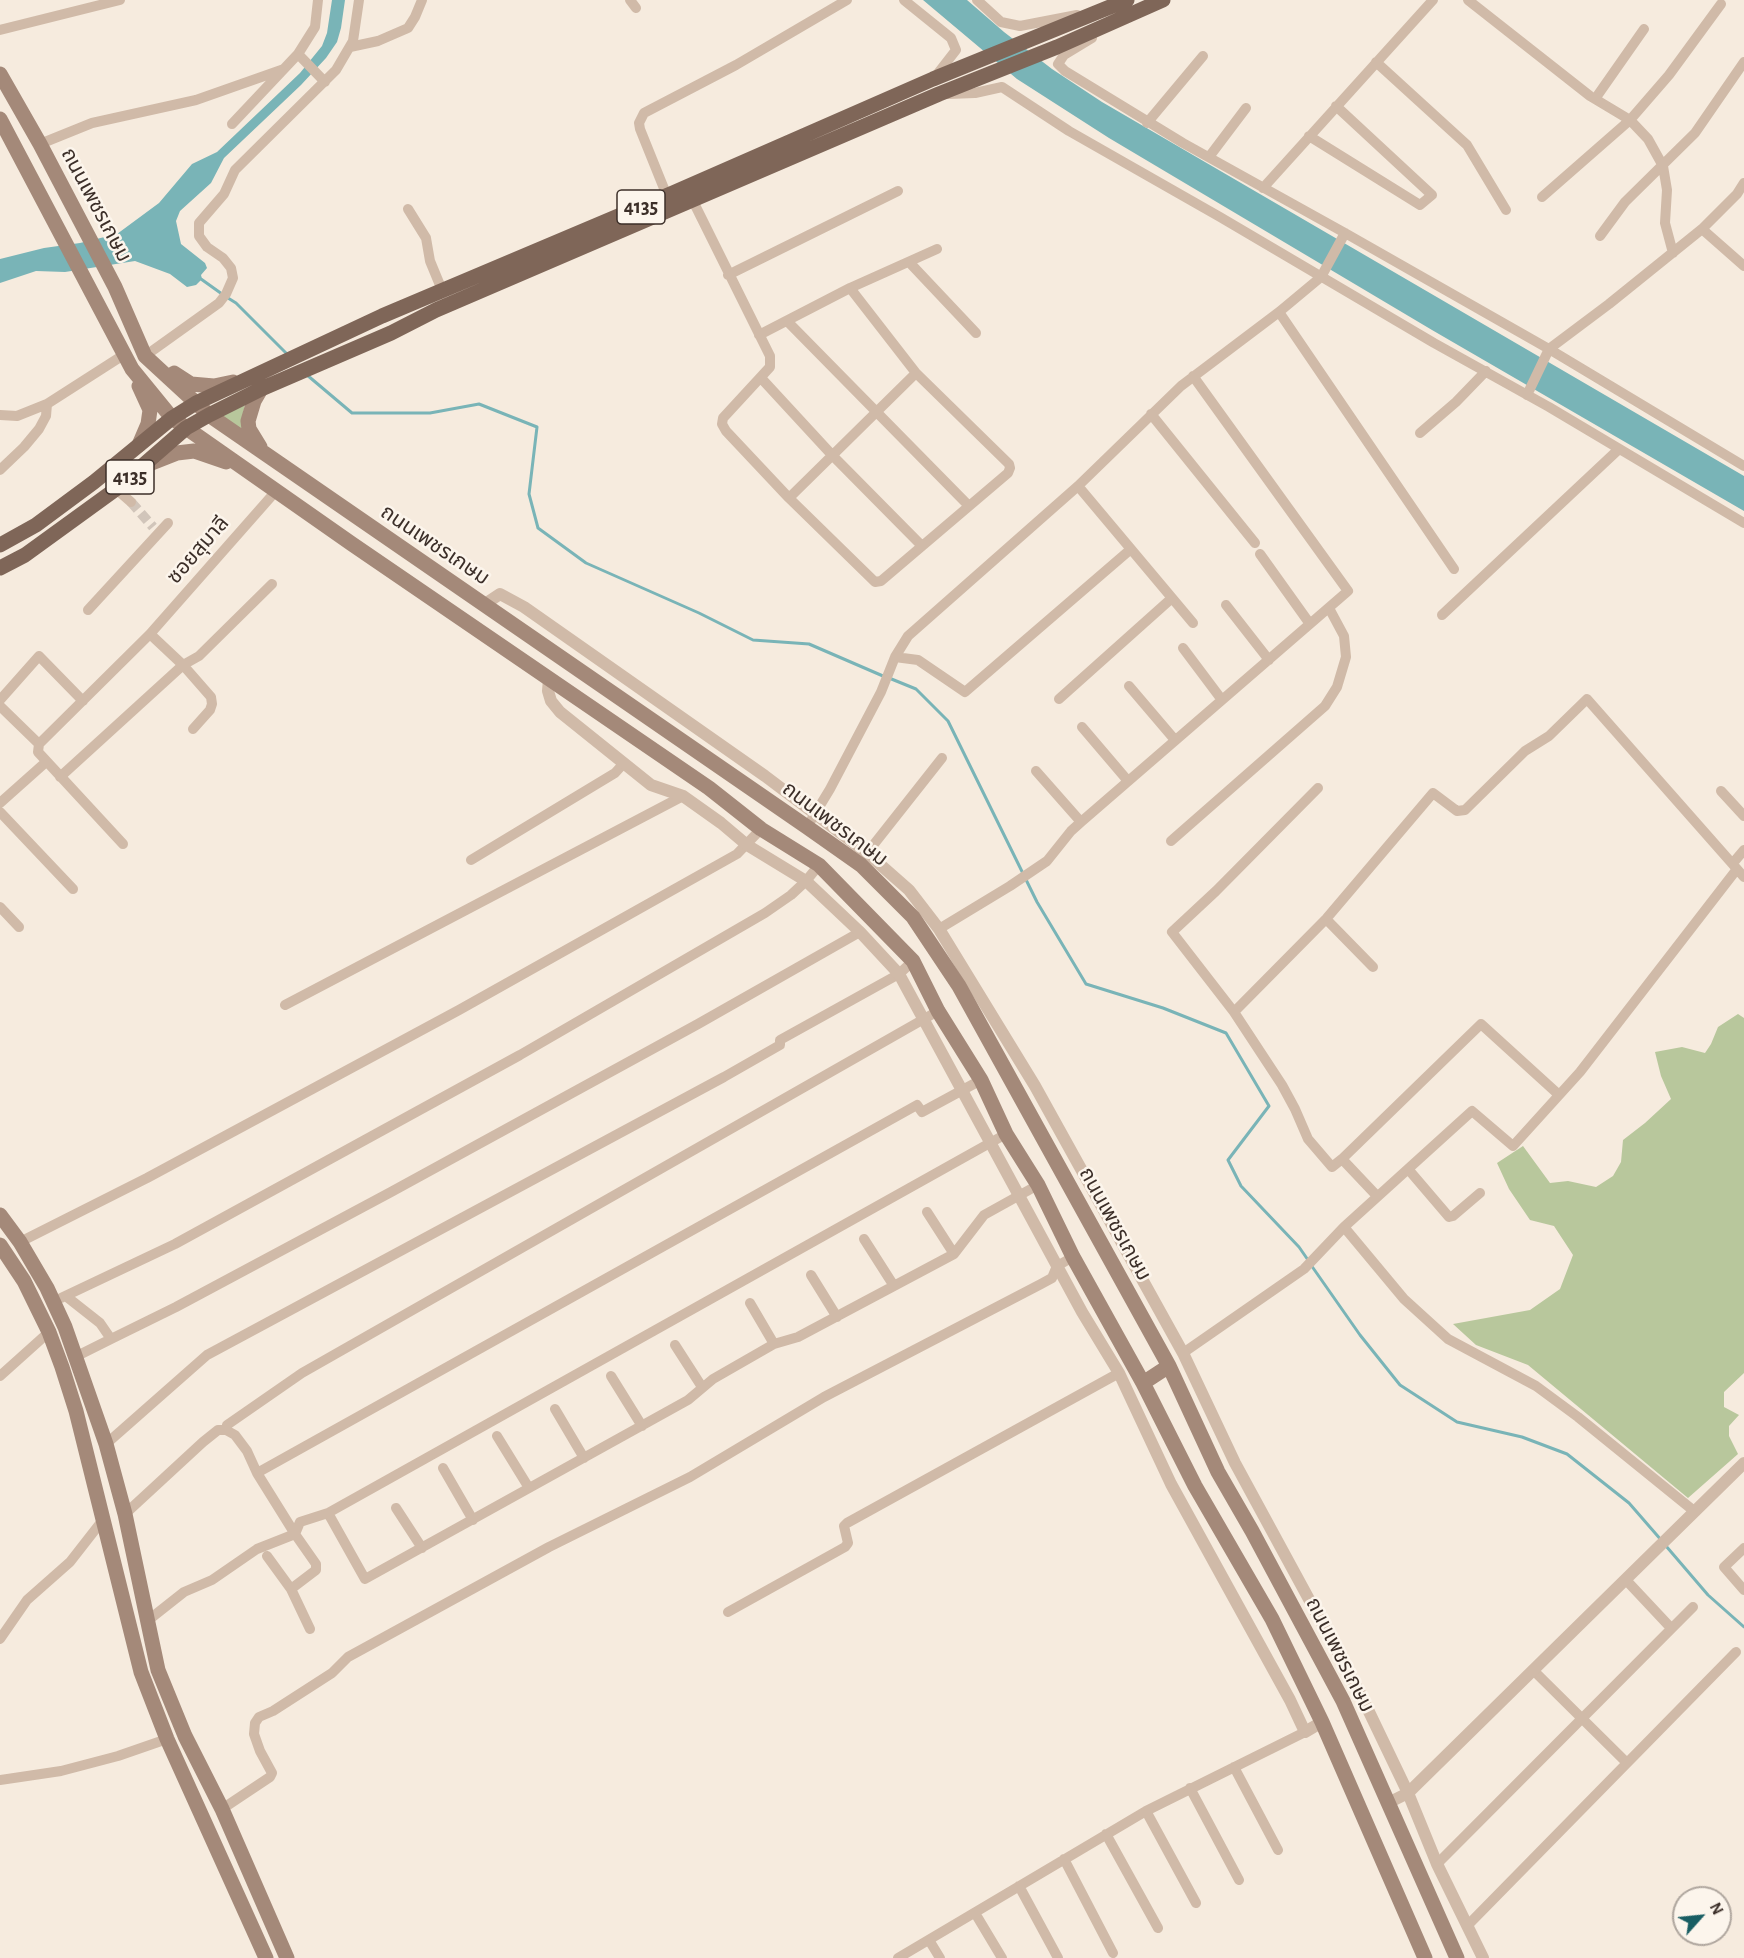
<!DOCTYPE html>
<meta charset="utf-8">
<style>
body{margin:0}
#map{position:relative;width:1744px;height:1958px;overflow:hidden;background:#f6ebde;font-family:"Alegreya Sans",sans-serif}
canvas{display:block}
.north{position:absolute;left:1672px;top:1886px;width:60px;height:60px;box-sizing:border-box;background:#fcf5ec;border:2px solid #afa69e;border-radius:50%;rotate:63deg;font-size:16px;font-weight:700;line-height:24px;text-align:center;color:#3c2f29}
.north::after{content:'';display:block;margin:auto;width:21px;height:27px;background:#195e63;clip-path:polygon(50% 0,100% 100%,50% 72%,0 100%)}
</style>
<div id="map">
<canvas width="1744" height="1958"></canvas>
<div class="north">N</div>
</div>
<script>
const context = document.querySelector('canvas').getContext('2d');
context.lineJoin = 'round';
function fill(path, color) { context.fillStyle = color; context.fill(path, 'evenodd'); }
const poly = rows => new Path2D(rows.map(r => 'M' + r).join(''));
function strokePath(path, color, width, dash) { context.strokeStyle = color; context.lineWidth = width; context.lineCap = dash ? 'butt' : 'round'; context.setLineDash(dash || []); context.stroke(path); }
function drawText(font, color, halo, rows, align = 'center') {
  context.font = font + ' "Alegreya Sans","Noto Sans Thai",sans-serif'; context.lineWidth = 5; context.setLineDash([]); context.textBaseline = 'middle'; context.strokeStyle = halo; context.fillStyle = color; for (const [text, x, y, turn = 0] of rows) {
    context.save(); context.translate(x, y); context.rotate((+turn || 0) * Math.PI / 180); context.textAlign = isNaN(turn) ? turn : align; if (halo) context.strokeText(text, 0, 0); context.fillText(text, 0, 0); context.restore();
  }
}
const green = poly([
 [245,404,243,414,244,434,220,414],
 [1738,1014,1744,1018,1744,1373,1724,1392,1724,1407,1739,1415,1729,1426,1729,1436,1738,1454,1688,1498,1528,1365,1476,1345,1453,1324,1530,1310,1560,1289,1573,1255,1554,1226,1530,1220,1509,1189,1497,1163,1523,1146,1550,1183,1568,1181,1596,1187,1613,1176,1621,1162,1623,1140,1645,1123,1671,1099,1661,1076,1655,1052,1682,1047,1705,1053,1711,1044,1718,1027]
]);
const water = poly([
 [332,0,345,0,341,28,337,42,326,58,301,85,224,158,211,183,180,211,176,221,181,244,205,263,207,268,201,275,202,279,196,285,187,287,170,274,135,261,65,272,36,271,0,283,0,259,44,248,80,243,117,234,159,203,192,164,217,152,300,73,322,46,327,33],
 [923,0,967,0,1004,32,1052,69,1102,102,1744,476,1744,511,1432,330,1109,138,1017,79]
]);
const stream = poly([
 [201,279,222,294],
 [228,298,236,303,288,355],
 [307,375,352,413,430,413,479,404,537,427,529,494,538,528,586,563,699,613,753,640,809,644,883,676],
 [889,678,916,689,948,721,1037,902,1086,984,1163,1008,1226,1033,1269,1106,1228,1160,1241,1186,1299,1247,1308,1260],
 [1311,1265,1360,1335,1400,1385,1457,1422,1522,1437,1567,1454,1629,1503,1662,1541],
 [1666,1546,1708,1595,1744,1627]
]);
const minorTunnel = poly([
 [131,502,153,527]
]);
const minor = poly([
 [630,0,636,8],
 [904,0,951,38,956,50,935,77],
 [977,0,1001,22,1020,26,1077,15],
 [1468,0,1590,96,1630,120,1648,139,1663,166,1667,190,1665,223,1673,253],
 [0,30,120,0],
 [1092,38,1064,55,1058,64,1065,71,1183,143,1345,233,1549,349,1744,466],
 [350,47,378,41,408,28,415,17,422,0],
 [298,54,325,82],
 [1376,62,1467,145,1506,210],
 [948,94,975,93,1002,87,1069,131,1220,217,1434,343,1549,407,1744,523],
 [1595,99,1644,29],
 [1147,123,1203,56],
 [232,124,298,54,315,27,318,0],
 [1309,136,1420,205,1432,195,1336,106],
 [40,144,92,123,196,100,284,69],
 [1209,157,1246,108],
 [1263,188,1433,0],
 [667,196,640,129,639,123,644,113,736,65,847,0],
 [1542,197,1630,120,1669,75,1721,4],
 [693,201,770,356,770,367,723,418,722,424,726,431,789,498,875,582,881,581,1008,473,1010,468,1009,464,916,373,850,288,759,335],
 [408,209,426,238,430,261,442,290],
 [1702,229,1744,266],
 [1600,236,1625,202,1695,133,1744,62],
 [909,262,976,333],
 [728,275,898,191],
 [850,288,937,249],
 [1279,312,1454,569],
 [787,321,969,506],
 [145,356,219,303,226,294,233,278,231,268,223,258,207,247,199,236,199,223,224,194,235,170,336,70,353,41,359,0],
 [761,378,832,455,922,546],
 [1527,395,1549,349,1609,304,1702,229,1737,194,1744,183],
 [1151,414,1255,543],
 [0,415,17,416,47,404,125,354],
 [1420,433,1456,402,1486,371],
 [0,470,24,447,39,429,46,416,47,404],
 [1078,486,1193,623],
 [116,489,131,502],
 [789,498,916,373],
 [1260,554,1310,624],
 [1226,605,1269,660],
 [88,610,168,523],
 [1442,615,1619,449],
 [150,634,183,665,211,697,212,704,210,710,193,729],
 [1183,648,1222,700],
 [895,657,918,660,965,692,1131,549],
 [1129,686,1175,740],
 [1059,699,1172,598],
 [0,700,39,656,83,701],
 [0,706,39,744],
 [1082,727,1128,781],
 [1036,771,1081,822],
 [60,777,183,665,199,656,272,584],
 [1318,788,1216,891,1172,932,1234,1012,1282,1085,1295,1109,1308,1139,1332,1167,1342,1159,1377,1196],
 [1721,791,1744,816],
 [0,803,46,762],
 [0,812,73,889],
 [807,827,830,789,881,692,895,657,908,636,1078,486,1181,386,1279,312,1321,277,1345,233],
 [1171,841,1325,706,1337,687,1346,657,1344,636,1329,608],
 [123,844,38,752,39,744,150,634,276,491],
 [867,853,942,758],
 [471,860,615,773,624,763],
 [1733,863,1744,850],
 [0,907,19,927],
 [1326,919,1373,967],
 [939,929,1010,886,1047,861,1071,831,1081,822,1348,591,1193,376],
 [285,1005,683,796],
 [1234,1012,1326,919,1433,793,1457,811,1465,810,1525,751,1549,736,1587,699,1744,877],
 [1342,1159,1481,1024,1558,1094],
 [1408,1169,1449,1217,1453,1216,1480,1193],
 [927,1212,954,1254],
 [1344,1227,1404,1299,1448,1339,1536,1386,1578,1417,1694,1511],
 [864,1239,894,1286],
 [20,1242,147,1178,459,1010,737,854,761,829],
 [811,1275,837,1317],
 [67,1297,100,1323,111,1339,176,1307,391,1192,698,1024,860,932],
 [61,1298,175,1244,520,1055,765,913,791,895,806,881,819,865],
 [750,1303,774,1344],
 [675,1345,702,1387],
 [1183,1353,1304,1269,1344,1227,1472,1111,1513,1146,1580,1072,1737,869],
 [75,1357,111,1339],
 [0,1376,49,1332],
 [611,1376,642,1426],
 [555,1409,584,1458],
 [226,1430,227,1425,302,1373,938,1011],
 [497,1436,529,1488],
 [106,1444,207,1355,724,1077,780,1045,780,1040,899,974,913,961],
 [443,1468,473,1520],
 [257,1473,917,1105,922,1112,981,1080],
 [396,1508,422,1548],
 [328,1513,365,1579,688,1400,713,1379,774,1344,798,1337,954,1254,984,1215,1038,1185],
 [125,1514,203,1442,218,1430,226,1430,235,1435,247,1451,257,1473,295,1534,300,1522,328,1513,1006,1134],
 [1744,1548,1724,1567,1744,1590],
 [267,1556,291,1589,310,1629],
 [1626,1580,1671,1628],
 [728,1612,845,1547,848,1543,844,1526,847,1523,1119,1373],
 [146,1622,184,1592,212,1580,257,1549,295,1534,316,1564,316,1570,291,1589],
 [0,1639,27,1600,70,1562,102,1521],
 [1534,1671,1627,1763],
 [1234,1767,1278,1850],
 [0,1780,61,1771,118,1756,167,1739],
 [1190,1788,1239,1880],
 [222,1809,270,1777,272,1773,260,1751,254,1734,255,1723,259,1717,273,1711,332,1673,348,1657,549,1547,690,1477,824,1397,1041,1284,1052,1278,1057,1266,1073,1257],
 [1146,1811,1196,1903],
 [1106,1834,1158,1928],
 [1064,1859,1113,1953],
 [1437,1864,1693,1607],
 [1019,1886,1058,1958],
 [975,1913,1002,1958],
 [1468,1925,1736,1652],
 [929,1940,940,1958],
 [898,1958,1146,1811,1305,1732]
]);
const tertiary = poly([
 [485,604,500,594,524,607,765,776,867,853,909,890,939,929,1035,1086,1183,1353,1235,1463,1361,1695,1408,1793,1437,1864,1483,1958],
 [549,679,548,691,551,701,560,712,651,785,683,796,721,823,747,845,806,881,860,932,899,974,1082,1312,1119,1373,1171,1484,1290,1700,1305,1732,1322,1722],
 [1388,1803,1408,1793,1744,1463]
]);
const secondary = poly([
 [0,74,40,144,115,287,145,356,196,403,209,415,807,827,861,865,913,917,959,986,1169,1366,1218,1472,1252,1531,1343,1701,1457,1958],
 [0,119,132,369,172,418,352,544,709,788,761,829,819,865,913,961,938,1011,981,1080,1006,1134,1038,1185,1073,1257,1143,1383,1195,1486,1272,1619,1322,1722,1425,1958],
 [174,373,191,384,214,386,233,382],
 [139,445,148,424,150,410,139,386],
 [260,447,249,429,248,421,254,401,261,389],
 [144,466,177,453,194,451,226,462],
 [0,1215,20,1242,47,1288,65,1327,106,1444,125,1514,158,1670,185,1736,222,1809,287,1958],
 [0,1245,24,1281,49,1332,62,1367,76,1411,141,1672,167,1739,266,1958],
 [1143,1383,1169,1366]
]);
const primary = poly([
 [0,545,36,525,94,482,172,418,196,403,382,316,673,193,933,79,1127,0],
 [0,568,25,555,116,489,186,428,209,415,261,389,391,333,436,310,939,94,1057,47,1163,0]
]);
const shields = [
 [641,207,48],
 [130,477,48]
];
const shieldNames = [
 ["4135",641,207],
 ["4135",130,477]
];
const streetNames = [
 ["ถนนเพชรเกษม",96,205,62],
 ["ถนนเพชรเกษม",435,545,34],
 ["ซอยสุมาลี",198,550,-49],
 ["ถนนเพชรเกษม",835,824,37],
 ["ถนนเพชรเกษม",1115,1224,61],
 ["ถนนเพชรเกษม",1340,1655,63]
];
fill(green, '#b8c79c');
fill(water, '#79b4b7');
strokePath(stream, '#79b4b7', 3);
strokePath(minorTunnel, '#d1c5ba', 10, [10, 5]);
strokePath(minor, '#d0baa8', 10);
strokePath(tertiary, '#d0baa8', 12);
strokePath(secondary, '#a48979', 15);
strokePath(primary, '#7f6658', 15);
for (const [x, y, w] of shields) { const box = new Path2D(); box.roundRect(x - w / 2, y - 17, w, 34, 4.5); context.fillStyle = '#fcf5ec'; context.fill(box); strokePath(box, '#3c2f29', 1.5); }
drawText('bold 20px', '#3c2f29', null, shieldNames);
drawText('21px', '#3c2f29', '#fcf5ec', streetNames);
</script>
